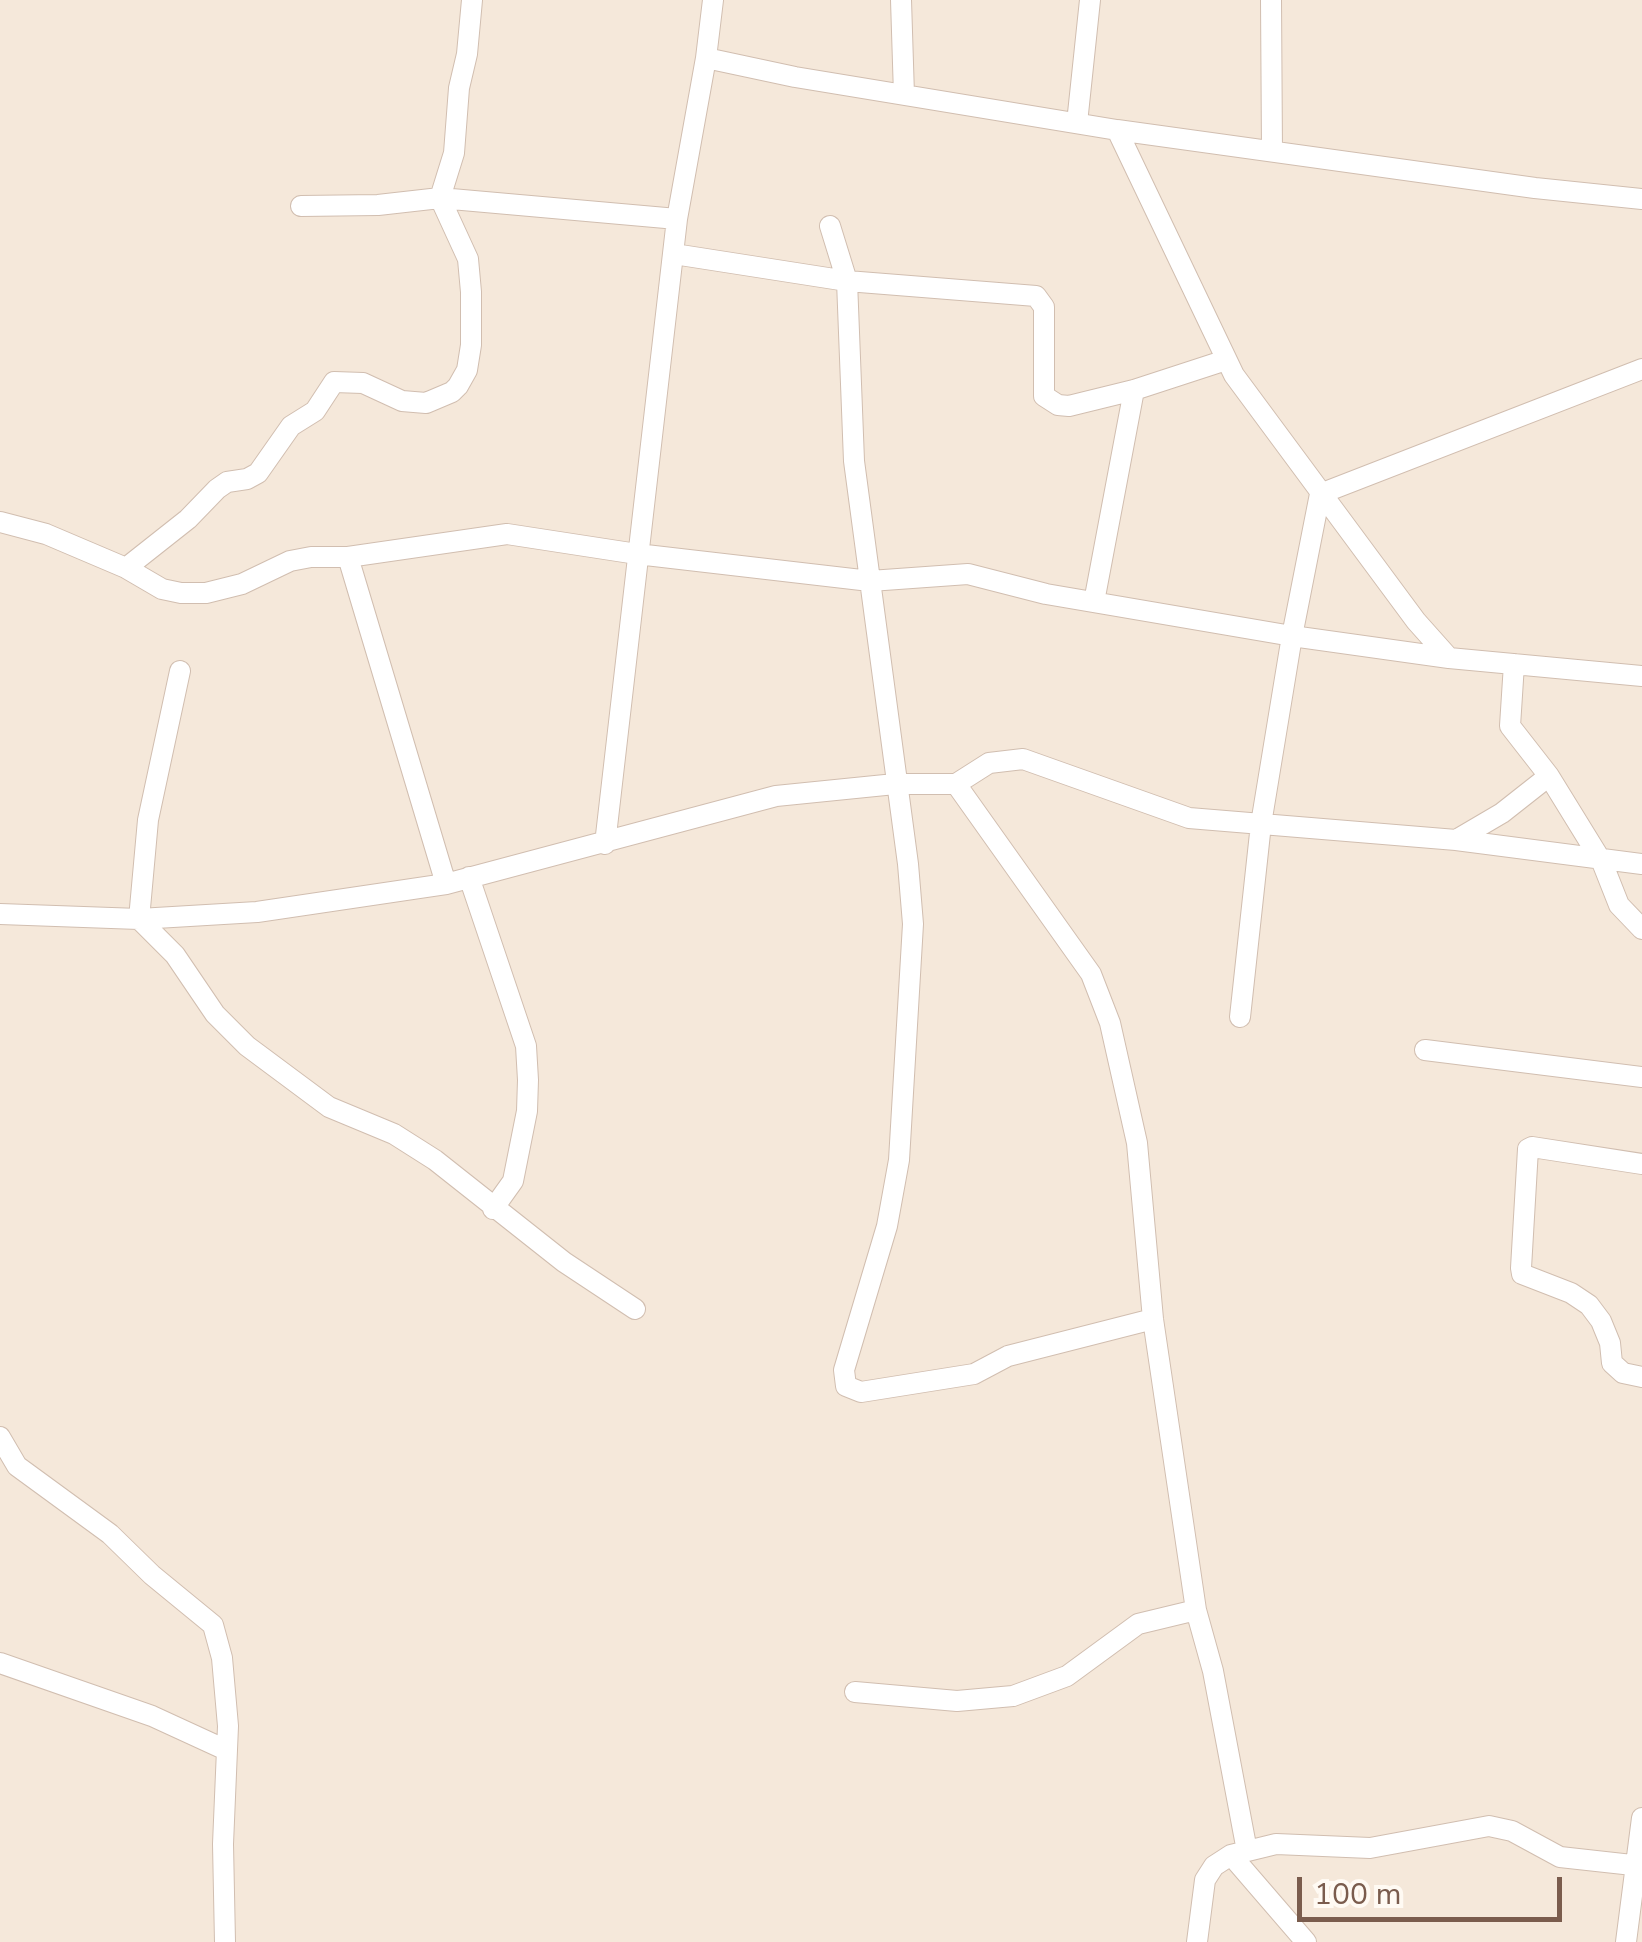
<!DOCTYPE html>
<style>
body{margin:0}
#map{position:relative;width:1642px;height:1942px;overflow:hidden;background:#fdf6ec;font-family:"Nunito Sans",sans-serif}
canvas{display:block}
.scale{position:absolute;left:1297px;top:1877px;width:265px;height:45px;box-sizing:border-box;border:5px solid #7a5c4d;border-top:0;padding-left:12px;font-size:30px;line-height:35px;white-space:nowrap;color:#7a5c4d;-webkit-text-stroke:8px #fffaf3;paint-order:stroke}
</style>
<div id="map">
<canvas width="1642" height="1942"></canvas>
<div class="scale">100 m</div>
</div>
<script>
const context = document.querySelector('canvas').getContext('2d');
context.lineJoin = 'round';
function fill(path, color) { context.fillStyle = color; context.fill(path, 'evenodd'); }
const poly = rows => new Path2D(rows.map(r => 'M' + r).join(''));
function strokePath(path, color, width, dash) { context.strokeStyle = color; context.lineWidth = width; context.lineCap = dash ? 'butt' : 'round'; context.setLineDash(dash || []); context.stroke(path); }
const residential = poly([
 [0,0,1642,0,1642,1942,0,1942]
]);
const minor = poly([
 [901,0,904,95],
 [1271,0,1272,151],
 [706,58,795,77,1117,130,1535,188,1642,199],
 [1077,123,1090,0],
 [1117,130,1234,375,1416,621,1449,658,1642,676],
 [301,206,378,205,440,198,677,219],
 [830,226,847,281,854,461,908,864,913,924,899,1160,887,1226,844,1370,846,1386,861,1392,974,1374,1008,1356,1153,1319],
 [674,254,847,281,1036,296,1044,307,1044,396,1058,405,1069,406,1134,390,1226,360],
 [0,522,46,534,126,568,162,589,181,593,206,593,242,584,290,561,311,557,348,557,507,534,637,554,870,581,968,574,1046,594,1292,636,1449,658],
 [348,557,446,884],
 [126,568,188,519,217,489,227,482,247,479,258,473,291,426,315,411,334,382,363,383,402,401,426,403,452,392,458,386,467,370,471,345,471,292,468,259,440,198,454,153,459,88,467,54,472,0],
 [1094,602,1134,390],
 [1514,664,1510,726,1549,776,1602,862,1619,905,1642,929],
 [180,671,148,820,139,919,175,955,215,1014,247,1046,329,1107,394,1134,435,1160,564,1262,635,1309],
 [956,784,989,763,1023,759,1189,818,1456,840,1642,864],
 [1456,840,1502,813,1549,776],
 [605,844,677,219,706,58,713,0],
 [469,877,526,1046,528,1080,527,1111,513,1181,493,1209],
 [0,914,139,919,257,912,446,884,776,796,895,784,956,784,1091,974,1110,1023,1137,1143,1153,1319,1196,1610,1213,1671,1247,1851],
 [1240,1017,1261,824,1292,636,1320,494,1642,369],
 [1425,1050,1642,1077],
 [1642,1164,1532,1147,1528,1149,1521,1268,1522,1274,1571,1293,1589,1305,1601,1321,1610,1343,1612,1363,1623,1373,1642,1377],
 [0,1437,17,1466,110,1534,152,1575,213,1625,222,1658,228,1726,223,1844,225,1942],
 [0,1663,152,1716,226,1750],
 [855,1692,957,1701,1013,1696,1067,1676,1138,1624,1196,1610],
 [1231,1855,1306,1942],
 [1197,1942,1205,1880,1214,1866,1231,1855,1276,1844,1370,1848,1489,1826,1512,1831,1560,1857,1642,1866],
 [1626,1942,1642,1818]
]);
fill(residential, '#f5e8da');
strokePath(minor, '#d1beb0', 22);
strokePath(minor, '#fff', 20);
</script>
